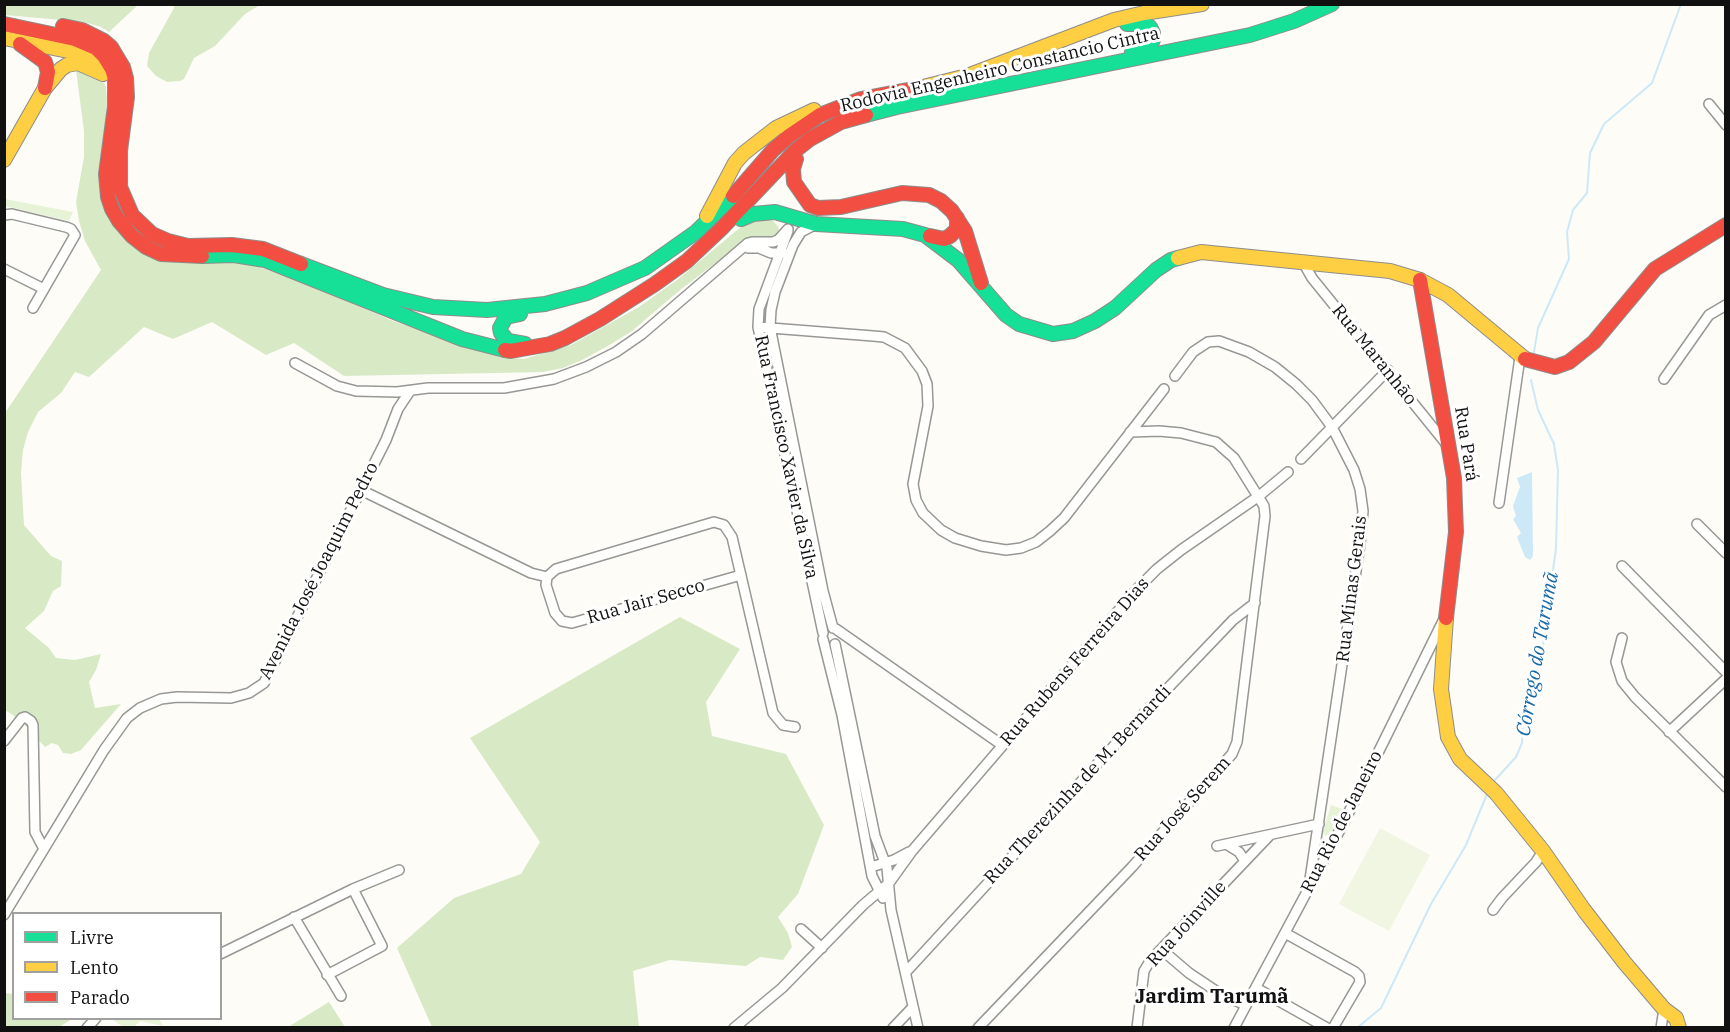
<!DOCTYPE html>
<meta charset="utf-8">
<style>
body{margin:0}
#map{position:relative;width:1730px;height:1032px;overflow:hidden;background:#fdfcf7;font-family:"IBM Plex Serif",serif}
canvas{display:block}
.frame{position:absolute;inset:0;border:6px solid #111;pointer-events:none}
.legend{position:absolute;left:12px;top:912px;width:210px;height:108px;box-sizing:border-box;background:#fff;border:2px solid #a0a0a0;margin:0;padding:8px 10px;list-style:none;font-size:18px;color:#111}
.legend li{display:flex;align-items:center;gap:12px;height:30px}
.legend b{width:30px;border:2px solid #a0a0a0}
</style>
<div id="map">
<canvas width="1730" height="1032"></canvas>
<div class="frame"></div>
<ul class="legend">
<li><b style="height:8px;background:#16e098"></b>Livre</li>
<li><b style="height:8px;background:#ffcf43"></b>Lento</li>
<li><b style="height:8px;background:#f24e42"></b>Parado</li>
</ul>
</div>
<script>
const context = document.querySelector('canvas').getContext('2d');
context.lineJoin = 'round';
function fill(path, color) { context.fillStyle = color; context.fill(path, 'evenodd'); }
const poly = rows => new Path2D(rows.map(r => 'M' + r).join(''));
function strokePath(path, color, width, dash) { context.strokeStyle = color; context.lineWidth = width; context.lineCap = dash ? 'butt' : 'round'; context.setLineDash(dash || []); context.stroke(path); }
function drawText(font, color, halo, rows, align = 'center') {
  context.font = font + ' "IBM Plex Serif",serif'; context.lineWidth = 6; context.setLineDash([]); context.textBaseline = 'middle'; context.strokeStyle = halo; context.fillStyle = color; for (const [text, x, y, turn = 0] of rows) {
    context.save(); context.translate(x, y); context.rotate((+turn || 0) * Math.PI / 180); context.textAlign = isNaN(turn) ? turn : align; if (halo) context.strokeText(text, 0, 0); context.fillText(text, 0, 0); context.restore();
  }
}
const green = poly([
 [5,199,73,212,69,221,5,206],
 [1331,805,1342,809,1331,837,1324,835,1323,831],
 [112,1019,159,1019,163,1026,140,1021,134,1027,123,1027]
]);
const forest = poly([
 [5,5,138,5,109,32,101,27,84,22,5,15],
 [174,5,174,4,260,5,245,14,215,46,194,58,184,79,180,81,167,82,156,76,147,66,149,53,174,8],
 [83,69,102,80,106,87,107,101,101,193,118,228,227,260,248,263,309,285,393,321,500,357,524,359,571,345,639,307,677,280,748,221,764,219,773,221,778,226,779,230,775,235,769,238,743,242,680,290,632,331,608,346,582,360,563,368,543,372,344,376,294,343,266,355,212,322,173,339,144,327,89,377,75,372,61,393,38,412,28,432,23,450,21,473,24,525,51,556,62,561,61,586,53,591,44,611,25,628,49,648,56,658,75,660,101,654,96,670,89,682,95,708,121,704,81,750,71,754,63,753,58,745,52,743,45,747,20,720,5,710,5,413,101,270,85,241,79,221,76,202,84,157,84,131,76,70],
 [680,617,740,649,706,702,712,736,786,754,824,825,798,894,778,917,788,933,792,947,783,960,760,957,746,966,670,960,633,971,639,1027,432,1027,397,948,454,898,521,874,540,842,470,738],
 [5,993,13,994,14,1018,72,1019,59,1027,5,1027],
 [329,1002,345,1027,288,1027]
]);
const pitch = poly([
 [1380,828,1430,855,1389,931,1339,904]
]);
const water = poly([
 [1532,472,1533,556,1530,560,1525,557,1517,537,1521,533,1513,519,1516,516,1513,506,1520,487,1517,478]
]);
const stream = poly([
 [1534,352,1538,328,1569,259,1567,232,1573,210,1587,193,1590,153,1604,124,1652,83,1681,4],
 [1495,780,1516,757,1522,743,1523,720,1542,653,1556,548,1558,470,1554,444,1538,410,1531,380],
 [1357,1028,1381,1008,1431,904,1466,845,1487,794]
]);
const street = poly([
 [1709,104,1726,125],
 [4,215,12,214,66,227,71,229,75,235,33,308],
 [816,224,801,232,793,245,775,292,771,310,770,327,823,591,833,628],
 [788,231,759,309,758,327,823,633],
 [748,248,759,248,771,253,784,253],
 [1303,262,1312,278,1448,446],
 [4,269,44,289],
 [758,327,873,336,884,337,905,348,922,371,927,384,928,406,913,484,916,500,923,513,941,530,955,538,981,546,1006,550,1021,548,1036,542,1050,531,1064,518,1164,389],
 [295,363,337,386,356,391,397,392,428,388,504,388,554,379,586,367,616,352,642,334,748,243,752,242,773,242,778,240,788,229],
 [1175,376,1193,352,1208,342,1219,341,1249,352,1275,367,1296,384,1312,400,1332,427,1354,470,1360,489,1363,511,1360,544,1309,886],
 [1664,379,1709,315,1726,305],
 [1301,459,1388,370],
 [361,490,531,573,547,577],
 [1499,503,1520,357],
 [1697,524,1726,553],
 [1622,566,1726,672],
 [547,577,556,569,714,522,724,525,732,537,773,713,783,725,795,727],
 [547,577,546,585,555,613,562,621,572,623,741,575],
 [836,629,1002,745],
 [1622,638,1616,662,1622,681,1635,697,1726,787],
 [823,639,842,715,872,876,883,898],
 [835,644,875,836,887,868,891,910,918,1028],
 [1669,732,1726,679],
 [4,741,22,718,25,717,31,721,33,725,35,832,44,849],
 [1226,844,1239,852,1245,861],
 [1217,846,1319,824],
 [871,867,894,860,909,852],
 [1493,910,1502,898,1536,862,1543,851],
 [4,915,104,750,127,718,140,708,161,699,177,697,231,698,249,693,264,683,386,440,398,409,410,391],
 [294,917,341,996],
 [801,929,822,948],
 [1285,933,1355,972,1359,976,1360,982,1333,1028],
 [1162,950,1189,973,1222,995,1246,1005],
 [220,954,353,889,399,870],
 [906,972,1146,711,1233,620,1255,603],
 [327,975,382,946,353,889],
 [1256,988,1327,1028],
 [87,1028,96,1018],
 [734,1028,782,988,863,905,889,883,912,851,1137,589,1157,569,1181,550,1259,496,1288,472],
 [893,1028,913,1007],
 [978,1028,1132,867,1232,754,1237,742,1265,516,1264,506,1234,458,1216,442,1181,433,1159,431,1130,432],
 [1137,1028,1144,971,1150,961,1270,835],
 [1234,1028,1341,828,1444,619],
 [1661,1028,1664,1009]
]);
const fast = poly([
 [1127,24,1145,24,1150,27,1153,33,1153,40,1149,46,1132,52],
 [866,115,897,107,1250,35,1294,21,1332,4],
 [741,219,753,214,775,212,816,224,903,229,925,235,958,260,1006,315,1019,324,1053,334,1073,331,1095,321,1115,308,1156,270,1171,260,1178,258],
 [202,256,234,255,265,260,462,339,505,350],
 [301,264,383,295,433,307,487,310,545,304,587,293,645,268,696,232,733,196],
 [520,314,506,317,500,328,501,333,508,341,525,344]
]);
const slow = poly([
 [4,38,83,54,96,64],
 [923,87,967,76,1114,20,1144,13,1202,4],
 [4,160,45,88,61,69,67,65,78,63,103,74],
 [707,216,735,163,744,153,776,128,814,110],
 [1178,258,1201,252,1390,271,1420,280,1448,295,1525,359],
 [1446,618,1441,689,1448,737,1460,759,1496,793,1543,851,1584,910,1624,962,1664,1009,1676,1018,1679,1028]
]);
const jam = poly([
 [4,24,75,39,96,48,104,56,112,69,115,79,115,106,106,174,108,197,112,209,119,221,132,236,146,247,161,254,202,256],
 [63,26,82,30,104,41,111,47,123,67,126,78,127,97,120,151,120,187,132,215,152,234,168,241,188,246,232,245,263,249,301,264],
 [20,44,45,62,48,72,45,88],
 [796,159,793,169,794,182,810,205,818,208,841,207,902,193,929,195,941,201,952,211,965,231,981,283],
 [733,196,773,150,789,136,820,115,861,99,923,87],
 [930,236,944,239,950,236,957,229,957,218],
 [1420,280,1454,478,1456,532,1446,618],
 [505,350,511,351,550,344,565,338,600,319,655,284,687,261,721,229,796,150,810,139,841,122,866,115],
 [1525,359,1555,367,1569,362,1594,342,1655,269,1726,225]
]);
const streetNames = [
 ["Rodovia Engenheiro Constancio Cintra",1000,70,-13],
 ["Rua Maranhão",1374,355,51],
 ["Rua Pará",1466,444,81],
 ["Rua Francisco Xavier da Silva",786,457,78],
 ["Avenida José Joaquim Pedro",319,571,-63],
 ["Rua Minas Gerais",1352,589,-83],
 ["Rua Jair Secco",646,602,-16],
 ["Rua Rubens Ferreira Dias",1075,662,-49],
 ["Rua Therezinha de M. Bernardi",1078,785,-47],
 ["Rua José Serem",1183,809,-48],
 ["Rua Rio de Janeiro",1342,822,-63],
 ["Rua Joinville",1187,924,-48]
];
const waterNames = [
 ["Córrego do Tarumã",1538,654,-80]
];
const neighbourhoodNames = [
 ["Jardim Tarumã",1212,997]
];
fill(green, '#e7f3d7');
fill(forest, '#d8eac5');
fill(pitch, '#f0f6e1');
fill(water, '#cde8f7');
strokePath(stream, '#cde8f7', 2);
strokePath(street, '#979795', 12);
strokePath(fast, '#8e8d8b', 16);
strokePath(slow, '#8e8d8b', 16);
strokePath(jam, '#8e8d8b', 16);
strokePath(street, '#fffffe', 9);
strokePath(fast, '#16e098', 14);
strokePath(slow, '#ffcf43', 14);
strokePath(jam, '#f24e42', 14);
drawText('18px', '#111', '#fff', streetNames);
drawText('italic 20px', '#1768a6', '#fff', waterNames);
drawText('bold 20px', '#111', '#fff', neighbourhoodNames);
</script>
